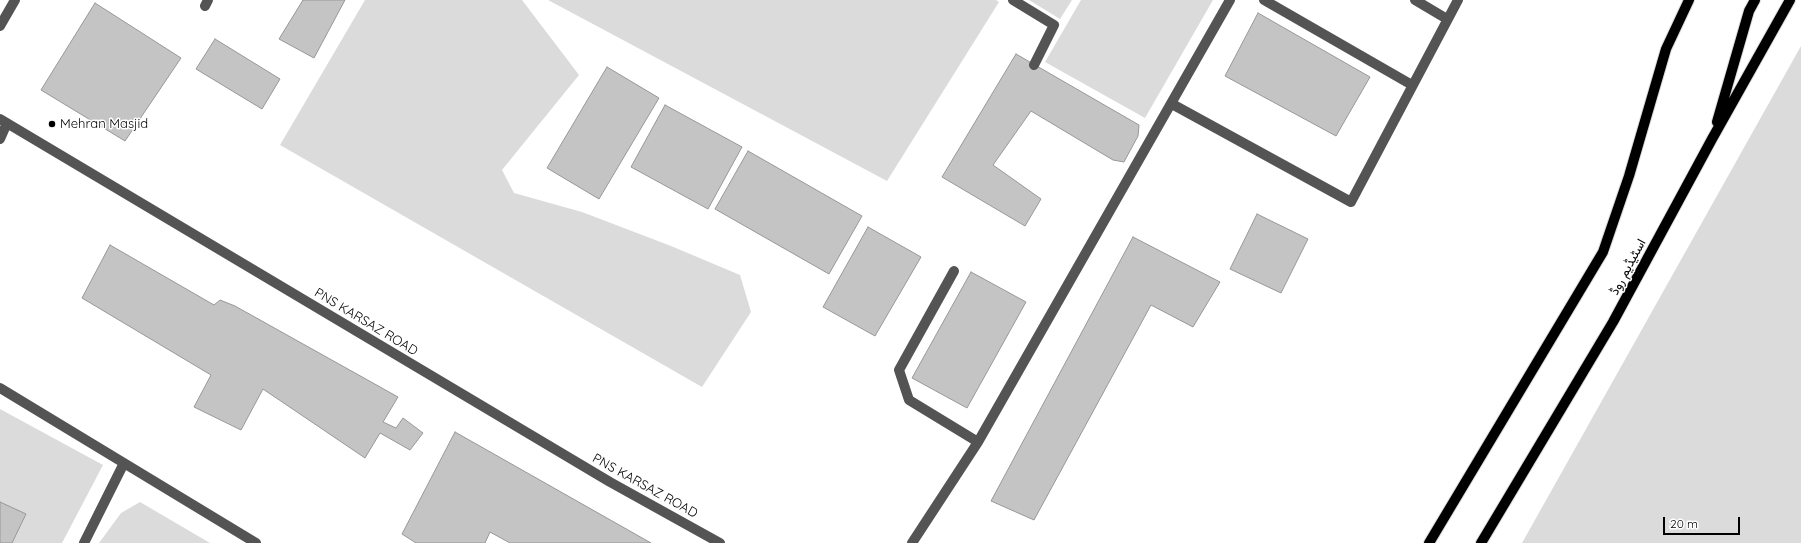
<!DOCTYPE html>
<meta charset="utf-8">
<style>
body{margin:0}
#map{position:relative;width:1801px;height:543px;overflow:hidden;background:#fff;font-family:Quicksand,sans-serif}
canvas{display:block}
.scale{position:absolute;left:1663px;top:517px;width:77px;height:18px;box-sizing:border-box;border:2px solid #000;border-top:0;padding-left:5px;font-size:12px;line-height:14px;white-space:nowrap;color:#000;-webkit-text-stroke:3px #fff;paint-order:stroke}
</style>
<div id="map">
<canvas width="1801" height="543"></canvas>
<div class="scale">20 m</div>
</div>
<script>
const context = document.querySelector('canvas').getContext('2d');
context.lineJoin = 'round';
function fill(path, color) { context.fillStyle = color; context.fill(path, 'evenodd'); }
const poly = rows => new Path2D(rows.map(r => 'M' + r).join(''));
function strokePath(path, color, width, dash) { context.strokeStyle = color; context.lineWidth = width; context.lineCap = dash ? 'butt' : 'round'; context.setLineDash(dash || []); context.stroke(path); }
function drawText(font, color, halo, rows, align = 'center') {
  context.font = font + ' Quicksand,Vazirmatn,sans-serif'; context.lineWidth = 3; context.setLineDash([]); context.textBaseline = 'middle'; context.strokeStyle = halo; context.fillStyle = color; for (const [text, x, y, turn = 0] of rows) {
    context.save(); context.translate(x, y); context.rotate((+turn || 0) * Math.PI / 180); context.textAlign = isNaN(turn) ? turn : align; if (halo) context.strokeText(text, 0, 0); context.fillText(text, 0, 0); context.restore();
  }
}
const green = poly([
 [365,0,522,0,579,75,502,170,514,193,582,212,671,246,740,275,751,312,702,387,280,145],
 [548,0,996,0,999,2,887,181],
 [1029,0,1072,0,1060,19],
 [1081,0,1213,0,1145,118,1045,62],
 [1801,46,1801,543,1522,543],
 [0,409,103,465,62,543,0,543],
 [140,502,210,543,99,543,121,513]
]);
const building = poly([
 [303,0,345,0,314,58,279,39,303,0],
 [95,3,181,58,125,141,41,90,95,3],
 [1258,13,1370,77,1336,136,1225,76,1258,13],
 [215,39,280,79,262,109,196,69,215,39],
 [1016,54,1139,125,1138,136,1124,162,1113,160,1031,111,993,165,1041,199,1025,226,942,177,1016,54],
 [607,67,659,98,599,199,547,168,607,67],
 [665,105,742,147,708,209,631,167,665,105],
 [748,151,862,216,829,274,715,209,748,151],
 [1257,214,1308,239,1281,293,1230,269,1257,214],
 [868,227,921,257,875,336,823,307,868,227],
 [1133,237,1220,282,1193,327,1151,305,1034,520,991,501,1133,237],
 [110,245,214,305,220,300,235,306,398,397,383,422,396,428,403,418,423,433,410,450,380,433,365,458,263,389,241,430,194,407,211,375,82,298,110,245],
 [971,272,1026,302,967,408,912,378,971,272],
 [455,432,651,543,510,543,490,532,485,543,416,543,402,534,455,432],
 [0,502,26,514,12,543,0,543,0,502]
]);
const minor = poly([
 [1013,0,1054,25,1034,65],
 [1264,0,1412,85],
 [1415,0,1447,19],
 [205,6,208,0],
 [0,26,15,0],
 [1172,104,1351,202,1458,0],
 [0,119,610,482,720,543],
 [0,139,7,123],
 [954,271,899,370,909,400,978,442],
 [0,388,256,543],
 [84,543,124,463],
 [912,543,978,442,1230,0]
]);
const major = poly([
 [1717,122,1749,11,1755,0],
 [1429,543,1603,252,1629,176,1666,49,1689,0],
 [1481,543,1613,322,1712,139,1790,0]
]);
const markers = [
 [52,124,4,"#000"]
];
const poiNames = [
 ["Mehran Masjid",60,124]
];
const streetNames = [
 ["اسٹیڈیم روڈ",1628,267,-62],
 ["PNS KARSAZ ROAD",366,322,31],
 ["PNS KARSAZ ROAD",645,486,29]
];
fill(green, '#dbdbdb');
fill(building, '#c4c4c4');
strokePath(building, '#989898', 1);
strokePath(major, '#dbdbdb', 12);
strokePath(minor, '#545454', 10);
strokePath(major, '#000', 10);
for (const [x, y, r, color] of markers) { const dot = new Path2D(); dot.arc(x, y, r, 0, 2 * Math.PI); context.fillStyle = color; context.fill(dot); strokePath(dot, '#fff', 1.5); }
drawText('13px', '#000', '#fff', poiNames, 'left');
drawText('13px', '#000', '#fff', streetNames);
</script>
